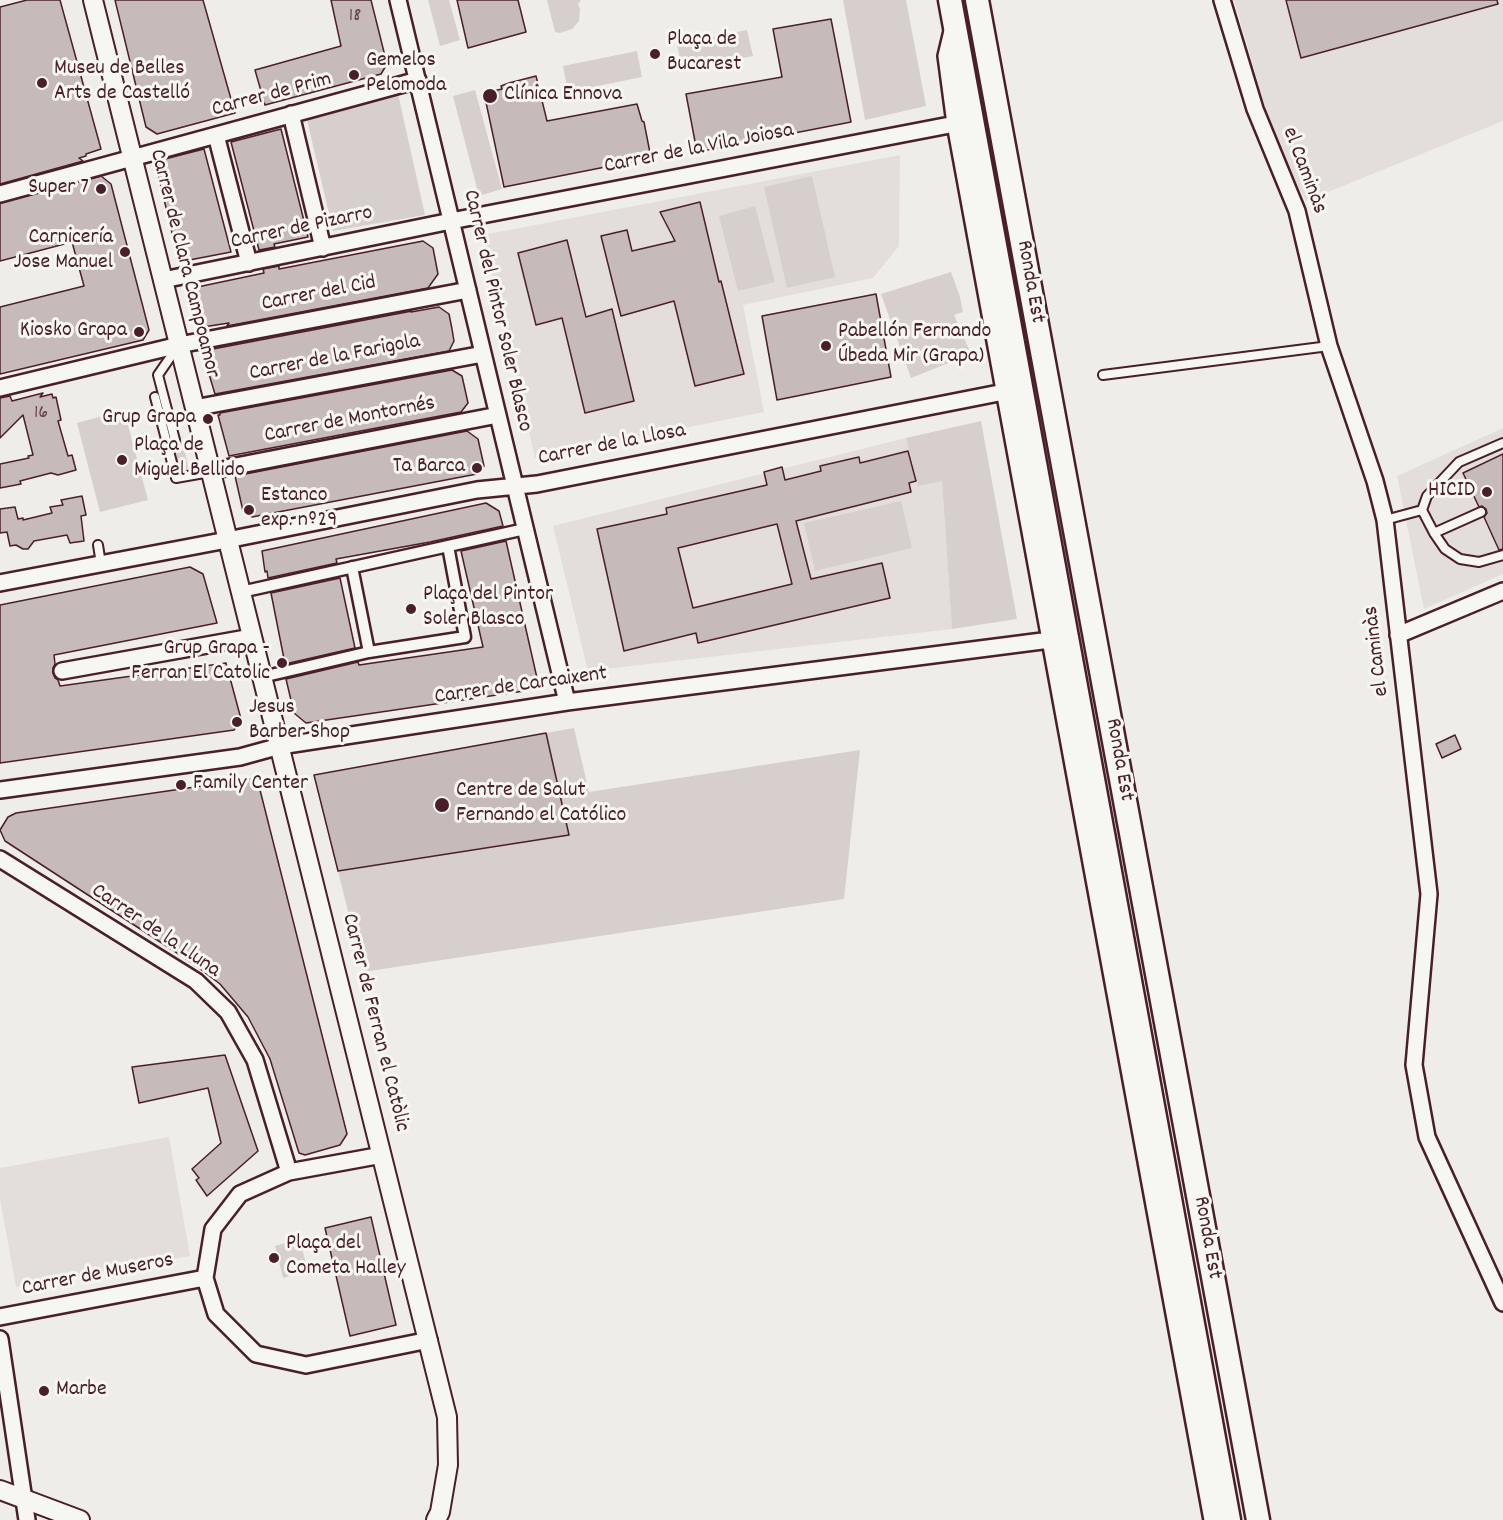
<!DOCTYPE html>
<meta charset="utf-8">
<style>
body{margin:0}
canvas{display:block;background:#efedea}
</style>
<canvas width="1503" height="1520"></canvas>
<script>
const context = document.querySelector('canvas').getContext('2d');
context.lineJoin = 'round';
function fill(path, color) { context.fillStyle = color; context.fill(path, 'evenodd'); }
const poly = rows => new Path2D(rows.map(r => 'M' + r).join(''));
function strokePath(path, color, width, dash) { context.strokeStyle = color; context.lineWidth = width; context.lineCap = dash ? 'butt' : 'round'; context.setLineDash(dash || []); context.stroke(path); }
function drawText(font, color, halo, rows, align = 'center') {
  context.font = font + ' Dekko,sans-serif'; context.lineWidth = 6; context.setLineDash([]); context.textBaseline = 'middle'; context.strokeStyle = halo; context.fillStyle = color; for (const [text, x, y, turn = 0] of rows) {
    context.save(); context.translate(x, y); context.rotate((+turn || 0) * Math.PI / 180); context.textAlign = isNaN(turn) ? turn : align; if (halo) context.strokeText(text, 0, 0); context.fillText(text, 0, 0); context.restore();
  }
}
const built = poly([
 [1234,0,1503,0,1503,121,1306,201,1277,148],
 [900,155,899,246,873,278,743,305,764,412,535,458,483,235],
 [1503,428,1503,574,1424,609,1397,476],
 [906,438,918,486,942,480,952,629,588,671,553,526],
 [169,1137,190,1256,16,1287,0,1199,0,1168]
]);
const green = poly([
 [428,0,449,0,460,40,440,46],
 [547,0,581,0,578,4,580,9,579,21,572,29,560,33,555,32],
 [843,0,906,0,926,106,865,120],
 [747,30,753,56,682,70,677,44],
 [637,51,642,77,568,92,563,66],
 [475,90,502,189,479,196,453,96],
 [398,94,425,215,333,231,307,120],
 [812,176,835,277,787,288,764,187],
 [755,206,775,282,738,291,719,216],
 [951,272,960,297,963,312,954,315,971,354,911,378,881,294],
 [124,410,148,500,100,512,77,423],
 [981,421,1017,619,952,629,942,481,918,486,906,438],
 [182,440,188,466,187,472,183,472,178,468,171,443],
 [901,501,912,548,815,571,804,523],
 [574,728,589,792,860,750,844,899,363,972,338,871,569,835,546,733],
 [292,1241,295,1250,302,1248,306,1264,303,1265,305,1272,283,1278,275,1246]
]);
const building = poly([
 [27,0,60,0,101,149,86,154,86,156,79,158,83,161,0,184,0,7,27,0],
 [115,0,203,0,235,113,157,134,146,127,115,0],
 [331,0,371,0,387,64,381,74,265,105,255,70,341,46,331,0],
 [457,0,518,0,526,32,468,48,457,0],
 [1286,0,1497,0,1498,4,1301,58,1286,0],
 [831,19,851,122,697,152,686,94,782,77,773,29,831,19],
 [536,76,547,121,637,104,642,121,644,122,651,158,504,187,484,93,502,89,501,86,509,83,536,76],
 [281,129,308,237,274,244,275,247,259,250,231,142,281,129],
 [204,149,231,252,179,262,157,170,161,160,204,149],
 [101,176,111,184,149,330,143,340,0,374,0,307,84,286,72,242,0,261,0,203,101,176],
 [700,202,719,282,721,281,744,374,695,386,674,301,621,316,601,236,627,230,632,251,675,241,660,212,700,202],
 [567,240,586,317,612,309,634,401,585,413,562,318,536,325,518,253,567,240],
 [423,241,433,248,438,274,428,288,227,326,229,323,203,327,195,322,188,289,264,273,263,269,279,266,279,269,423,241],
 [876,294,891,377,777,400,762,316,876,294],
 [439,307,449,314,452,329,454,341,449,351,215,394,205,361,213,349,412,311,411,312,439,307],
 [452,370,462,376,468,403,461,412,229,456,218,415,220,415,220,413,452,370],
 [43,393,40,397,52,394,53,398,56,397,61,420,58,421,68,456,72,455,76,470,58,475,51,473,20,481,21,484,0,488,0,464,29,458,28,456,33,455,23,415,0,438,0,398,10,396,12,401,43,393],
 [467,431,478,439,484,466,477,474,252,517,243,511,235,476,467,431],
 [908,451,916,481,909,483,911,492,796,521,811,579,882,563,890,598,698,643,696,633,624,651,597,529,667,514,666,508,767,485,764,472,782,467,785,480,821,471,820,466,859,457,860,463,908,451],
 [777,524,792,584,693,608,678,548,777,524],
 [1503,454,1503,549,1499,550,1484,517,1487,513,1486,509,1482,506,1479,507,1463,473,1503,454],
 [82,496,86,515,81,516,84,541,70,543,67,535,34,541,28,549,23,549,16,545,10,546,7,532,0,533,0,509,15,507,18,519,23,518,23,520,52,513,50,507,63,505,61,500,82,496],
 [486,503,499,511,503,526,430,542,336,559,337,563,268,578,267,571,265,572,262,551,486,503],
 [506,541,537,678,531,690,306,723,294,713,286,679,358,662,359,665,483,647,461,551,506,541],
 [190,567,203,574,217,623,54,655,55,664,53,668,53,673,55,678,58,680,60,686,226,663,241,719,234,730,0,763,0,605,190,567],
 [340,578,355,648,285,664,271,593,340,578],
 [546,733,569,835,338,871,314,775,546,733],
 [1455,735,1461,749,1442,758,1436,744,1455,735],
 [250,779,259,786,347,1134,340,1145,305,1155,299,1153,270,1059,248,1017,220,984,191,962,5,841,0,830,8,817,16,813,250,779],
 [225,1055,258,1151,207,1196,196,1180,199,1178,192,1169,221,1143,208,1088,139,1103,132,1067,225,1055],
 [371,1217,396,1325,350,1336,325,1228,371,1217]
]);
const service = poly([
 [1103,375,1329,346],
 [155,397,176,478,210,472],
 [175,440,158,375,178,346],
 [1503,443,1459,462,1427,496,1422,510,1434,533,1445,549,1460,559,1479,562,1503,555],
 [1385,520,1422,510],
 [1434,533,1481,512],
 [98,545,101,564]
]);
const pedestrian = poly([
 [352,567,369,652,465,637,448,546],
 [241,592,525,529],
 [262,677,369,652]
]);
const minor = poly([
 [398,0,567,702],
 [1222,0,1255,109,1297,211,1329,346,1375,481,1385,520,1429,894,1414,1065,1427,1137,1503,1303],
 [952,31,946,56,955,124,1212,1520],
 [291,114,323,248],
 [216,135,249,263],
 [0,194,418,80],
 [163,280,451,221,955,124],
 [0,388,179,345,468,290],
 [194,408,483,354],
 [210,471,498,415],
 [0,583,227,540,477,490,537,484,1004,392],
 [1398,635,1503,591],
 [62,671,252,637],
 [0,790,240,757,280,746,567,702,1050,640],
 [0,859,196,981,228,1012,255,1060,289,1172],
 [382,1155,289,1172,240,1194,213,1229,205,1278,216,1314,256,1354,306,1365,429,1340],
 [0,1317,205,1278],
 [0,1339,27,1520]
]);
const tertiary = poly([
 [93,0,447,1417,448,1465,440,1512,436,1520],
 [0,1490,80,1520]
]);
const primary = poly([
 [950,0,1229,1520],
 [977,0,1258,1520]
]);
const markers = [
 [655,54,6,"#4a1f2b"],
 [354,75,6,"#4a1f2b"],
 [42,83,6,"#4a1f2b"],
 [490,96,8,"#4a1f2b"],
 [101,189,6,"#4a1f2b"],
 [125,252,6,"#4a1f2b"],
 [139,332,6,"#4a1f2b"],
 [826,346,6,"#4a1f2b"],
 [208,419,6,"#4a1f2b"],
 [122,460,6,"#4a1f2b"],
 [477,468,6,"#4a1f2b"],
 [1487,492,6,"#4a1f2b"],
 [249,510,6,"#4a1f2b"],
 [411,609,6,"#4a1f2b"],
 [282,663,6,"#4a1f2b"],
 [237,722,6,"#4a1f2b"],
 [181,785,6,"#4a1f2b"],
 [442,805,8,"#4a1f2b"],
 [274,1258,6,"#4a1f2b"],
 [44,1391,6,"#4a1f2b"]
];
const numberNames = [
 ["18",355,17],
 ["16",41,414]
];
const poiNames = [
 ["Plaça de",667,41],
 ["Bucarest",667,66],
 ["Gemelos",366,62],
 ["Pelomoda",366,87],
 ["Museu de Belles",54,70],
 ["Arts de Castelló",54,95],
 ["Clínica Ennova",504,96],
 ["Super 7",89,189,"right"],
 ["Carnicería",113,239,"right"],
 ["Jose Manuel",113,264,"right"],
 ["Kiosko Grapa",127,332,"right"],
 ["Pabellón Fernando",838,333],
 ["Úbeda Mir (Grapa)",838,358],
 ["Grup Grapa",196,419,"right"],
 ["Plaça de",134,447],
 ["Miguel Bellido",134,472],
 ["Ta Barca",465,468,"right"],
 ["HICID",1475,492,"right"],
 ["Estanco",261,497],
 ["exp. nº29",261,522],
 ["Plaça del Pintor",423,596],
 ["Soler Blasco",423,621],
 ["Grup Grapa -",270,650,"right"],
 ["Ferran El Catolic",270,675,"right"],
 ["Jesus",249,709],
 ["Barber Shop",249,734],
 ["Family Center",193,785],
 ["Centre de Salut",456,792],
 ["Fernando el Católico",456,817],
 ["Plaça del",286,1245],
 ["Cometa Halley",286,1270],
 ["Marbe",56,1391]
];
const streetNames = [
 ["Carrer de Prim",272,96,-15],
 ["Carrer de la Vila Joiosa",699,150,-11],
 ["el Caminàs",1303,171,69],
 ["Carrer de Pizarro",302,229,-12],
 ["Carrer de Clara Campoamor",183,264,76],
 ["Ronda Est",1029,282,80],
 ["Carrer del Cid",319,295,-11],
 ["Carrer del Pintor Soler Blasco",496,311,77],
 ["Carrer de la Farigola",335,359,-11],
 ["Carrer de Montornés",350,421,-11],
 ["Carrer de la Llosa",612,446,-11],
 ["el Caminàs",1378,651,-97],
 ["Carrer de Carcaixent",521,687,-8],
 ["Ronda Est",1118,760,80],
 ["Carrer de la Lluna",155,932,34],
 ["Carrer de Ferran el Catòlic",374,1023,76],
 ["Ronda Est",1206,1238,80],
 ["Carrer de Museros",98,1276,-11]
];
fill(built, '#e3dedc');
fill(green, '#d7cfce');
fill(building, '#c6babb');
strokePath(building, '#4a1f2b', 1.5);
strokePath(service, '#4a1f2b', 12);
strokePath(pedestrian, '#4a1f2b', 15);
strokePath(minor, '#4a1f2b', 20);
strokePath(tertiary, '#4a1f2b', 22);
strokePath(primary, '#4a1f2b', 27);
strokePath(service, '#f6f6f2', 8);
strokePath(pedestrian, '#f6f6f2', 10);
strokePath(minor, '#f6f6f2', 15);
strokePath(tertiary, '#f6f6f2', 18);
strokePath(primary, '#f6f6f2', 22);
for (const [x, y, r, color] of markers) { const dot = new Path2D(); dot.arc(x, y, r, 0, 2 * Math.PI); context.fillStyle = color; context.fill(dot); strokePath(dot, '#f6f6f2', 2); }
drawText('20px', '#69464f', null, numberNames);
drawText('22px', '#4a1f2b', '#f6f6f2', poiNames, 'left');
drawText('22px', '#4a1f2b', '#f6f6f2', streetNames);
</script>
